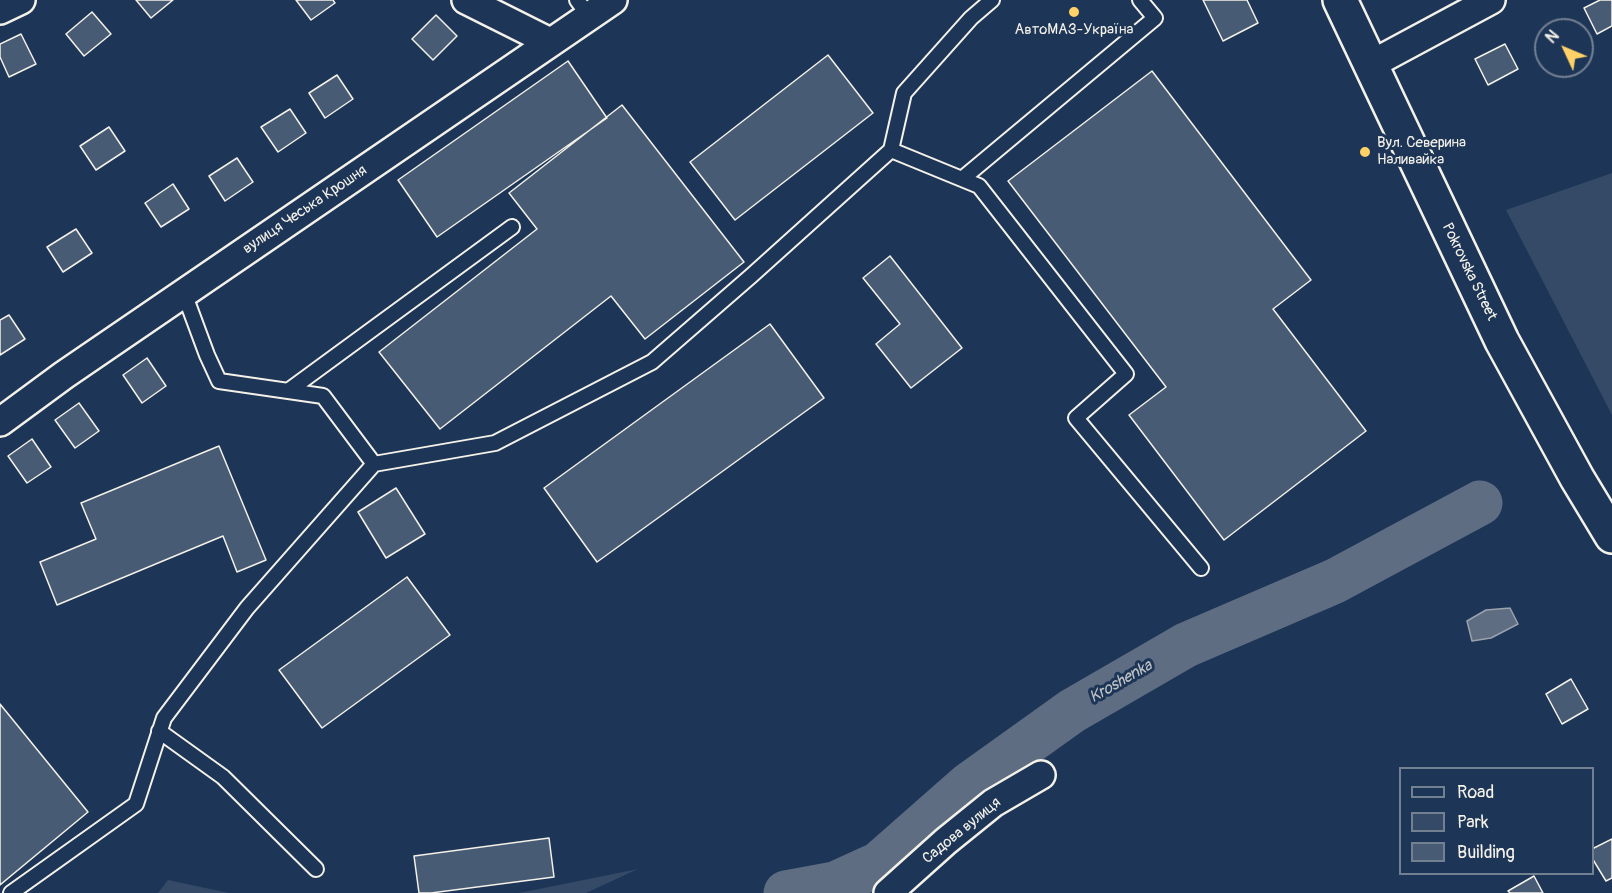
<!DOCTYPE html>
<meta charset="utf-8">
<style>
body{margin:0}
#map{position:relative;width:1612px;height:893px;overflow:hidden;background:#1d3557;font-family:Pangolin,sans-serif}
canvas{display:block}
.legend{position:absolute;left:1399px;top:767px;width:195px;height:108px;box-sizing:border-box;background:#1d3557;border:2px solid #738091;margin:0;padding:8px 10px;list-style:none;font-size:18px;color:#f4f1e8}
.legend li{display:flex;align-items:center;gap:12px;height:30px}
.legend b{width:30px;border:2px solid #738091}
.north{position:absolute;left:1534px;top:18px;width:60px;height:60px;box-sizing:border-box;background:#1d3557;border:2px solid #738091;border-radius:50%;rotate:314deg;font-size:16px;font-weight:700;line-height:24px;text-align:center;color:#f4f1e8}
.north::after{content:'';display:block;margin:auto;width:21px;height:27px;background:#ffd166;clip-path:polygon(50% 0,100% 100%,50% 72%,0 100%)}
</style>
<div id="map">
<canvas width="1612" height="893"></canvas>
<ul class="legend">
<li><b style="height:8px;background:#1d3557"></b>Road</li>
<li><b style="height:16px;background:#354a67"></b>Park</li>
<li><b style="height:16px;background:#485b74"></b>Building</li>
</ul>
<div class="north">N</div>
</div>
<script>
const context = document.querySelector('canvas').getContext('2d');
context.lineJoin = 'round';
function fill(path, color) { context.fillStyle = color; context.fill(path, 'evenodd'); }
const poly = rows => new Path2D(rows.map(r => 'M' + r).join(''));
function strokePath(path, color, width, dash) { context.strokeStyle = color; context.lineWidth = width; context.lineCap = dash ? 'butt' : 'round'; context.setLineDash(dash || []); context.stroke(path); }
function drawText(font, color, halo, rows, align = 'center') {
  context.font = font + ' Pangolin,sans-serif'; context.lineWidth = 6; context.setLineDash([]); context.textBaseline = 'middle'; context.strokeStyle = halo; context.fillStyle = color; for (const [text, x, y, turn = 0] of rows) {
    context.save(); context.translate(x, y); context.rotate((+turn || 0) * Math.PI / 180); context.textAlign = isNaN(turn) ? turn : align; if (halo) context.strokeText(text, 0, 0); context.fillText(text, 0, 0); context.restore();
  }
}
const green = poly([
 [1612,173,1612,415,1506,210],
 [638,869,586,893,518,893,529,891],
 [168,880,229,893,158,893]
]);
const water = poly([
 [1510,608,1518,624,1491,638,1472,641,1467,621,1486,610,1510,608]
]);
const river = poly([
 [786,893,835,884,879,864,970,784,1072,711,1186,645,1335,581,1480,503]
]);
const building = poly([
 [136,0,173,0,151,18,136,0],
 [296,0,333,0,335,3,311,20,296,0],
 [1203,0,1247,0,1258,23,1223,41,1203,0],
 [1600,0,1612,0,1612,26,1597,34,1584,8,1600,0],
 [92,12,111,34,84,56,66,34,92,12],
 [436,15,457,36,433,60,412,39,436,15],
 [21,34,36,64,9,77,0,57,0,44,21,34],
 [1505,44,1518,69,1488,85,1475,59,1505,44],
 [828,55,873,113,735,220,690,162,828,55],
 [568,61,607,118,437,237,398,180,568,61],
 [1152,71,1311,280,1273,309,1366,431,1224,540,1129,415,1166,387,1008,181,1152,71],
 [337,75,353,99,325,118,309,93,337,75],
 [622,105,744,262,645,339,611,296,440,429,379,352,537,229,509,193,622,105],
 [290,109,306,133,278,152,261,127,290,109],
 [109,127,125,151,96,170,80,146,109,127],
 [237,158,253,182,225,201,209,176,237,158],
 [173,184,189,209,161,227,145,203,173,184],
 [76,229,92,253,63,272,47,247,76,229],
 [890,256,962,348,911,388,876,344,900,324,863,278,890,256],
 [9,315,25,339,0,355,0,320,9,315],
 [770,324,824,398,597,562,544,488,770,324],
 [147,358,166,386,142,403,123,375,147,358],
 [79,403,99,431,75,448,55,420,79,403],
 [32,439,51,467,27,483,8,456,32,439],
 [219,446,266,560,237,572,223,536,57,605,40,562,96,539,81,503,219,446],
 [396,488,425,534,386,558,358,512,396,488],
 [407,577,450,635,322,728,279,670,407,577],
 [1571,679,1588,709,1562,724,1546,694,1571,679],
 [0,704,88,812,0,885,0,704],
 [549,838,554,877,431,893,419,893,414,856,549,838],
 [1612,839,1612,878,1606,881,1592,858,1592,849,1612,839],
 [1534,876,1543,893,1510,893,1508,891,1534,876]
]);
const service = poly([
 [577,0,589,16],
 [891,150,979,186,1126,374,1076,418,1201,568],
 [962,179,1155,18,1140,0],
 [184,293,207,355,219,381,323,396,374,464],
 [288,391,512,227],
 [159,731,223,777,316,869],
 [11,893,136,804,164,718,247,608,374,464,495,443,652,362,751,276,891,150,904,93,971,18,992,0]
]);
const minor = poly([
 [466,0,550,42],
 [0,10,21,0],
 [1370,65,1491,0],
 [0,422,64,375,613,0],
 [888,893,946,841,993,803,1041,775]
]);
const trunk = poly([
 [1340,0,1502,341,1577,478,1612,536]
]);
const markers = [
 [1074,12,6,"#ffd166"],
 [1365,152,6,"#ffd166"]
];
const poiNames = [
 ["АвтоМАЗ-Україна",1074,30],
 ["Вул. Северина",1377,143,"left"],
 ["Наливайка",1377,160,"left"]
];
const streetNames = [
 ["вулиця Чеська Крошня",305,210,-34],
 ["Pokrovska Street",1469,272,64],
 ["Садова вулиця",962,831,-39]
];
const waterNames = [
 ["Kroshenka",1121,682,-30]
];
fill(green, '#354a67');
fill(water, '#5e6d82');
strokePath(water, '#9aa2ab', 1.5);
strokePath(river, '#5e6d82', 45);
fill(building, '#485b74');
strokePath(building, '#f4f1e8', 1.5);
strokePath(service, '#f4f1e8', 18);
strokePath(minor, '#f4f1e8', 32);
strokePath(trunk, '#f4f1e8', 38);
strokePath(service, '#1d3557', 14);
strokePath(minor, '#1d3557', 27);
strokePath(trunk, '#1d3557', 33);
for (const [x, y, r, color] of markers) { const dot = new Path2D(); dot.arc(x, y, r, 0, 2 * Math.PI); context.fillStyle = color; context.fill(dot); strokePath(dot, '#1d3557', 2); }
drawText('15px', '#f4f1e8', '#1d3557', poiNames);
drawText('15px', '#f4f1e8', '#1d3557', streetNames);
drawText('italic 16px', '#c0c3c4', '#1d3557', waterNames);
</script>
